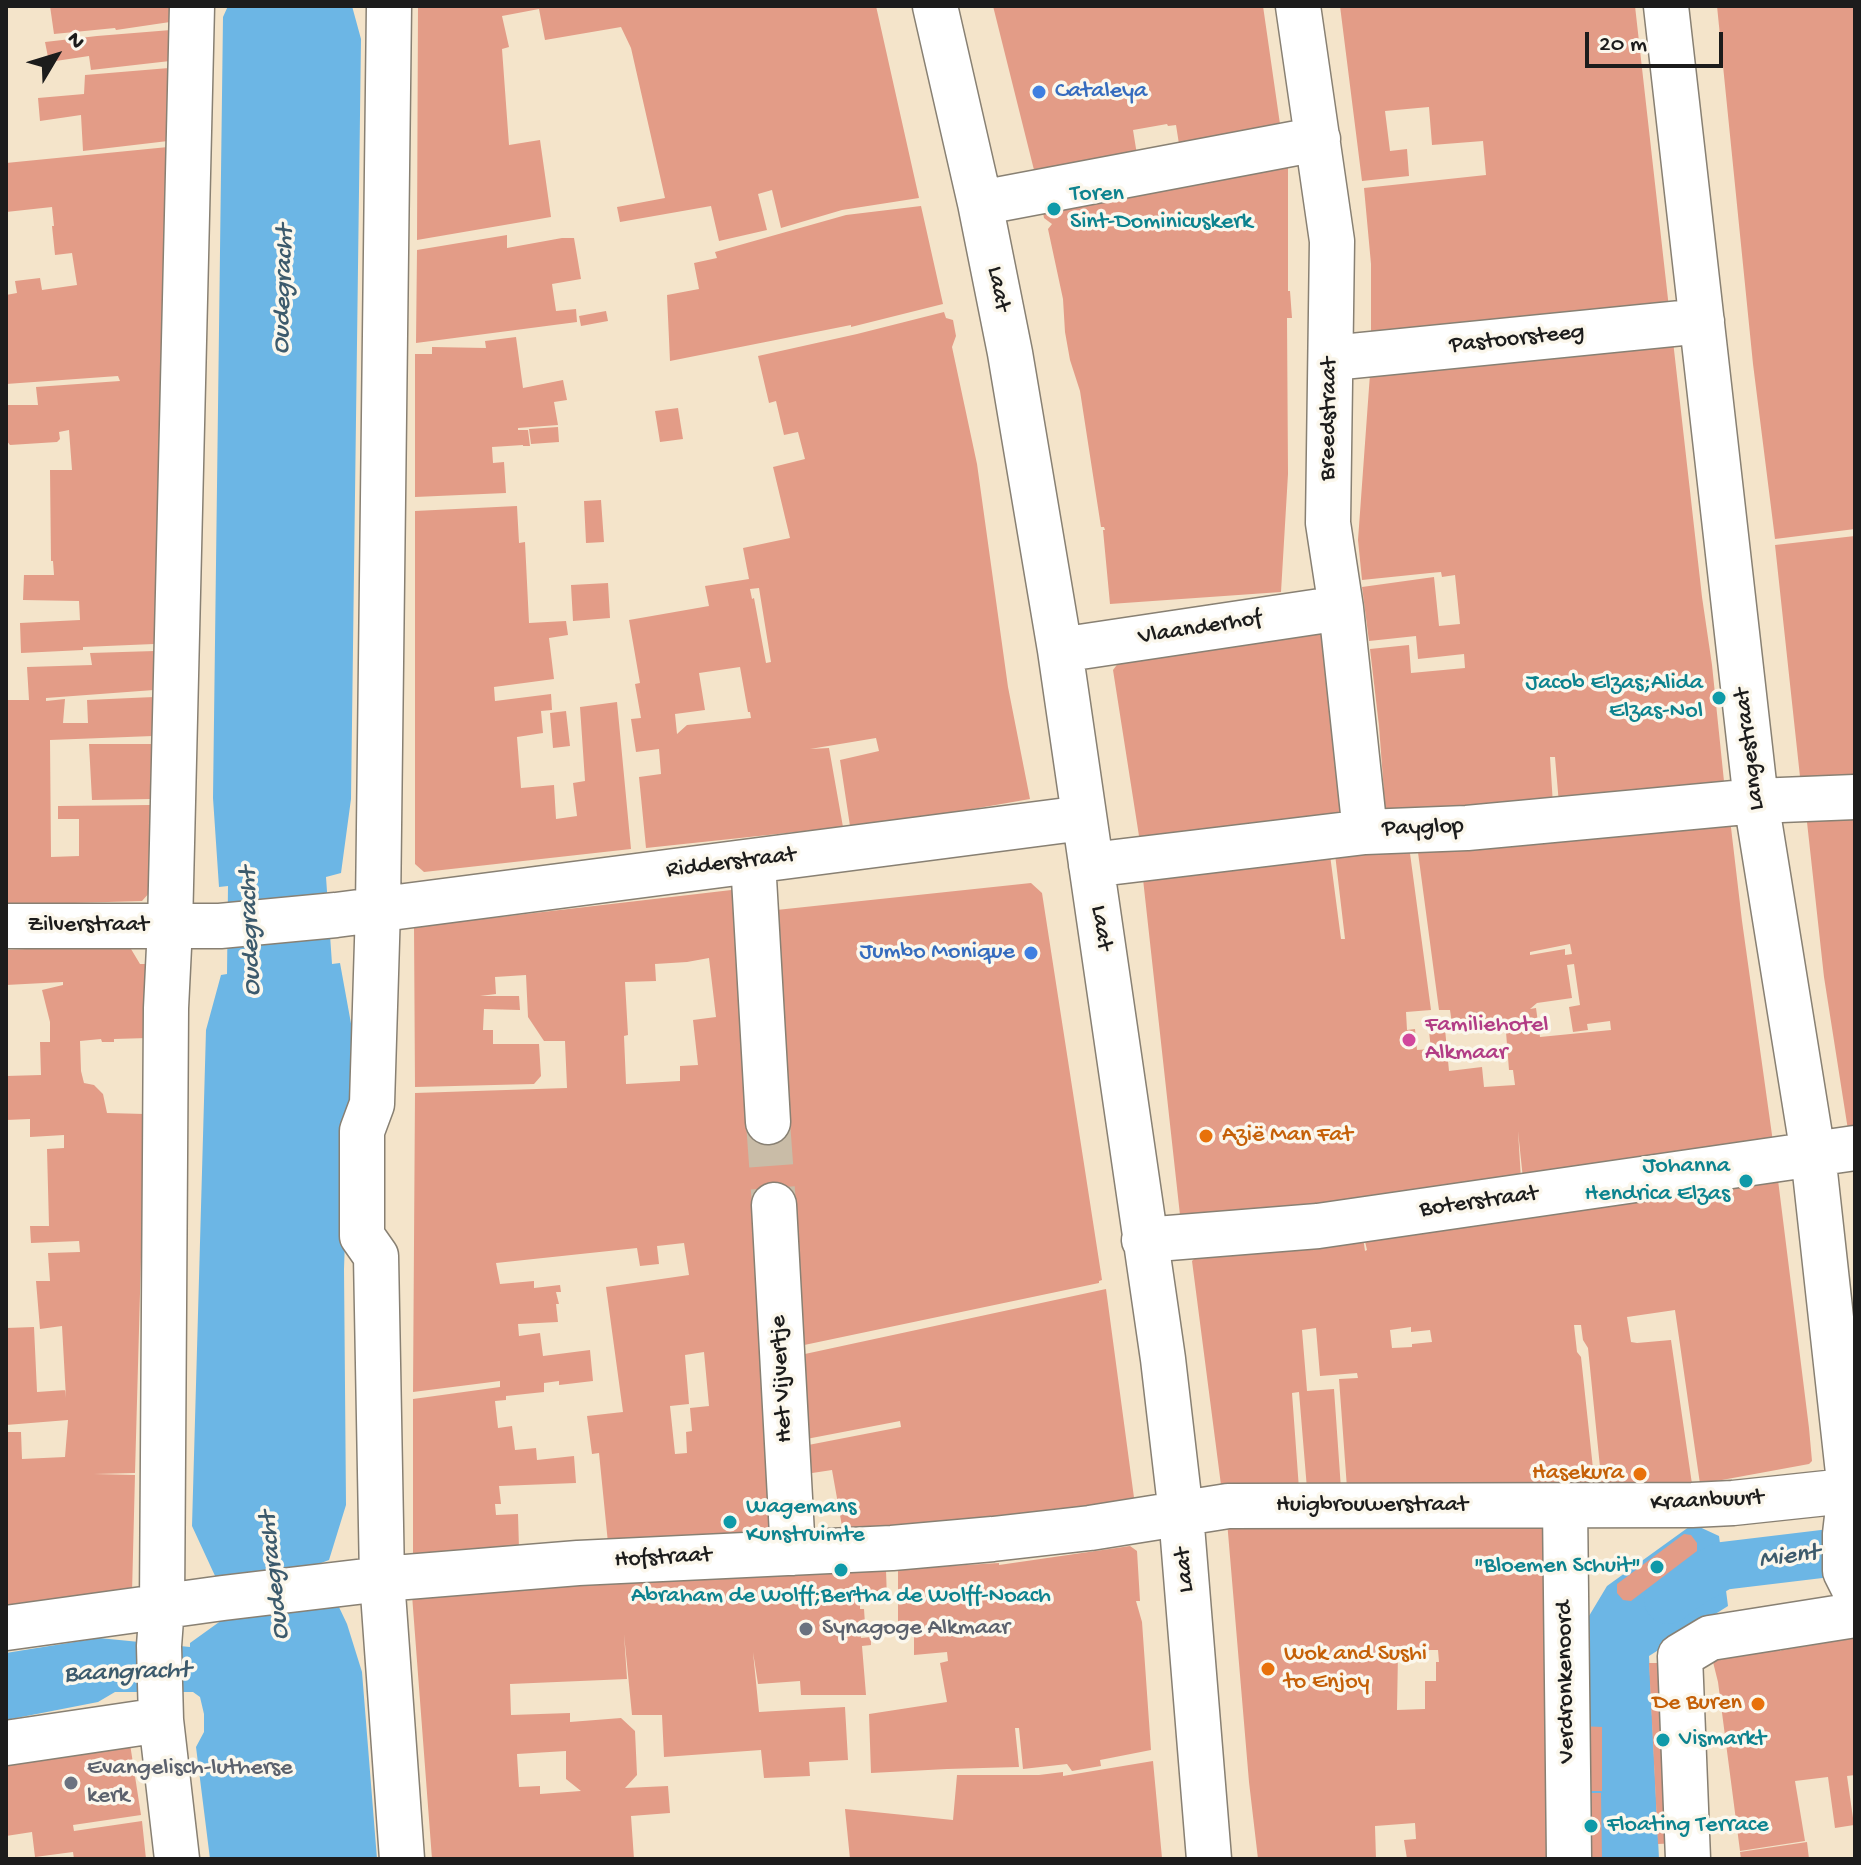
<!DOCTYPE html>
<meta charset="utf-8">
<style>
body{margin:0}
#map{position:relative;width:1861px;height:1865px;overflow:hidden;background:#f4e4ca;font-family:"Gochi Hand",sans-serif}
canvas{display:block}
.frame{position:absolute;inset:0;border:8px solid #1c1c1c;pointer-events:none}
.north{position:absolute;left:16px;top:16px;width:80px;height:80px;-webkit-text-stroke:6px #fbf7ec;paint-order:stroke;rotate:52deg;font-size:22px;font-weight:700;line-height:32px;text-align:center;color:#1c1c1c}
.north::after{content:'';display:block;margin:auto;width:28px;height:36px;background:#1c1c1c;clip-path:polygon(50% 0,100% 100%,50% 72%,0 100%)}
.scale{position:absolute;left:1585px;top:32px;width:138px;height:36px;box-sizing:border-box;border:4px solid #1c1c1c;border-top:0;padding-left:10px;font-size:24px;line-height:28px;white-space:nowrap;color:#1c1c1c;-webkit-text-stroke:6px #fbf7ec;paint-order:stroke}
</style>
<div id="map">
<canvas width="1861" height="1865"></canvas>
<div class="frame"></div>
<div class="north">N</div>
<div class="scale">20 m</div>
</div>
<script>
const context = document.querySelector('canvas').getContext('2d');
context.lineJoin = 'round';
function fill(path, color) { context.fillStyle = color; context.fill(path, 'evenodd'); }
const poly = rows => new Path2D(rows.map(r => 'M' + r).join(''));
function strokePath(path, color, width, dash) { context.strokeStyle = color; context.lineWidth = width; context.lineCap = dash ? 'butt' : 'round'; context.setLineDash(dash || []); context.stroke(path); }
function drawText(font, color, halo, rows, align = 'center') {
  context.font = font + ' "Gochi Hand",sans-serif'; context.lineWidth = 7; context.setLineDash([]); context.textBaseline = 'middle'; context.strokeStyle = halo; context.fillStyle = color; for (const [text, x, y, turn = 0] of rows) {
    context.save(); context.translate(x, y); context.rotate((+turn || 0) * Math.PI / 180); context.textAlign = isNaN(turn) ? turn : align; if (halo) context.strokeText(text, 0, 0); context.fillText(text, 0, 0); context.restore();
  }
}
const water = poly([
 [228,6,352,6,361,39,351,799,341,873,326,877,332,964,340,963,352,1029,344,1269,346,1505,329,1560,295,1573,216,1578,192,1526,206,1030,221,975,227,974,228,886,219,887,213,798,223,17],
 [1693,1524,1719,1536,1728,1606,1649,1656,1659,1859,1577,1859,1580,1631,1607,1586],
 [338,1605,347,1624,362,1672,377,1859,210,1859,196,1747,204,1732,204,1714,200,1697,193,1692,115,1692,98,1702,6,1720,6,1653,99,1638,190,1647,190,1643,222,1620,263,1607]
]);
const canal = poly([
 [1668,1600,1694,1581,1722,1566,1855,1550]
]);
const building = poly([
 [50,6,170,6,170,22,116,30,115,28,54,34],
 [418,6,876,6,919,198,842,210,781,228,772,190,758,194,767,230,719,241,711,206,620,222,617,207,665,198,631,48,621,27,545,40,539,9,502,16,509,47,502,49,509,145,540,140,551,217,417,240],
 [993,6,1263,6,1282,138,1179,144,1176,125,1168,126,1167,124,1133,130,1139,167,1038,186],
 [1340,6,1635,6,1669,308,1371,343,1371,264,1364,188,1486,175,1483,141,1432,145,1429,107,1385,111,1390,151,1407,149,1409,176,1362,181],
 [1717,6,1855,6,1855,529,1775,539,1753,364],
 [171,30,170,61,91,70,89,56,49,62,45,42,97,36],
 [169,68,168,141,83,151,81,115,40,121,38,98,84,94,85,75],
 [168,147,161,469,154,644,83,647,83,650,21,653,20,623,80,620,79,601,23,600,24,575,54,575,53,561,51,561,50,470,72,470,69,430,59,432,60,439,57,442,10,445,6,440,6,405,38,405,36,387,120,381,118,376,6,384,6,295,17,293,15,281,40,278,42,290,77,285,72,253,55,255,52,226,54,226,52,207,6,212,6,163],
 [1288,153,1288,291,1290,291,1292,318,1287,318,1288,474,1281,592,1110,604,1103,530,1105,530,1104,527,1101,527,1080,391,1070,360,1065,332,1063,299,1048,229,1052,224,1044,218,1042,207],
 [921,206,943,304,851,327,851,325,670,361,667,295,699,289,694,263,717,258,715,252,846,215],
 [507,235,507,248,562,238,574,238,581,279,552,284,556,311,576,309,577,322,416,343,417,250],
 [606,311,608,321,581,326,579,316],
 [944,312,946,318,953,320,956,336,952,347,977,464,1008,687,1030,799,915,819,850,826,840,760,879,751,876,738,810,749,829,748,843,827,646,848,639,777,661,774,659,749,636,752,631,719,641,718,635,684,640,683,629,620,709,606,705,586,749,579,743,548,790,538,773,467,805,459,798,432,784,435,776,401,769,403,758,356,857,334],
 [759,588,771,662,766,663,754,598,752,599,750,589],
 [740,667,748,712,750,712,751,718,687,725,677,734,675,714,705,710,699,673],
 [516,337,523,388,563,380,567,400,554,402,558,425,518,428,518,430,528,430,530,446,523,446,523,445,492,447,493,463,504,462,506,493,415,497,415,354,432,354,432,347,486,348,485,341],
 [1673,341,1702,597,1712,665,1725,791,1559,804,1555,757,1550,757,1553,805,1386,819,1379,726,1370,649,1409,645,1411,673,1465,668,1464,654,1418,659,1416,636,1369,641,1362,587,1434,577,1439,626,1460,624,1455,575,1442,577,1441,572,1430,573,1362,580,1358,540,1370,374],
 [678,408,683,439,660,442,655,411],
 [558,427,559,442,531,444,529,429],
 [601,500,604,542,586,543,584,501],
 [517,506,519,543,525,542,529,623,566,621,568,635,549,638,554,679,494,687,495,701,551,694,552,710,541,711,543,733,517,737,521,788,554,785,556,819,577,816,573,783,585,781,580,707,617,702,631,849,424,872,415,864,415,511],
 [1855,536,1855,780,1801,786,1775,545],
 [608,583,610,618,573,621,571,585],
 [1321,634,1349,822,1147,843,1139,836,1113,670,1119,662],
 [155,651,154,690,46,698,46,701,65,699,63,723,88,723,87,700,154,697,153,736,50,740,51,857,79,856,79,819,58,819,58,806,151,805,150,892,142,901,6,905,6,700,29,700,27,667,92,665,90,653],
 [566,711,570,746,553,748,550,713],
 [89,744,152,744,151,799,92,800],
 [1855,809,1855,1129,1848,1130,1824,977,1806,813],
 [1730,819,1742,921,1773,1142,1523,1179,1518,1131,1521,1179,1343,1206,1183,1218,1180,1215,1143,879,1330,855,1341,939,1345,939,1335,854,1409,846,1431,1010,1406,1012,1407,1030,1415,1029,1417,1050,1431,1049,1429,1031,1445,1029,1449,1071,1482,1067,1484,1087,1515,1085,1513,1070,1509,1070,1506,1032,1478,1033,1478,1021,1452,1024,1450,1010,1439,1010,1417,845],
 [1570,944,1572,954,1565,955,1565,949,1530,955,1530,952],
 [1574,964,1580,1005,1569,1007,1573,1032,1588,1030,1587,1024,1610,1021,1611,1030,1540,1037,1536,1008,1530,1009,1537,1003,1572,998,1567,965],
 [1031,883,1042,893,1102,1280,1099,1281,1099,1283,790,1348,782,1535,608,1543,599,1453,592,1454,587,1416,623,1412,606,1287,689,1275,684,1243,657,1246,659,1264,640,1266,637,1248,496,1263,500,1284,534,1281,534,1288,560,1285,561,1292,556,1292,559,1304,556,1304,558,1322,518,1324,519,1336,540,1333,543,1356,590,1350,593,1381,559,1385,559,1381,544,1383,544,1392,506,1396,506,1400,495,1401,498,1428,512,1426,515,1450,536,1448,537,1460,574,1456,576,1483,499,1486,501,1504,495,1504,496,1515,518,1514,519,1549,413,1554,413,1399,500,1387,500,1381,413,1392,415,1093,567,1088,565,1041,544,1041,528,1017,526,975,495,977,496,994,480,996,519,996,520,1010,484,1009,483,1030,493,1030,493,1044,539,1044,541,1076,534,1084,415,1087,414,927,740,889,767,911],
 [709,958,716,1017,693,1020,698,1065,680,1066,680,1081,626,1084,624,1036,628,1035,625,982,656,981,655,964,687,962],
 [704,1352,709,1406,690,1408,692,1431,686,1432,687,1453,675,1454,670,1406,689,1404,685,1355],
 [128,944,140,964,148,964,148,1038,114,1039,114,1042,102,1042,101,1039,80,1041,81,1071,84,1083,94,1085,103,1094,107,1113,145,1114,135,1473,94,1474,135,1475,132,1593,6,1611,6,1432,21,1432,22,1459,65,1457,68,1420,6,1425,6,1328,34,1327,37,1392,66,1390,66,1398,62,1326,40,1329,36,1281,50,1281,48,1253,80,1252,79,1241,31,1243,30,1226,49,1226,47,1149,64,1148,64,1135,30,1137,30,1119,6,1120,6,1076,41,1075,40,1042,50,1042,50,1022,42,990,63,985,63,982,6,985,6,950],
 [1778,1180,1809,1428,1812,1461,1809,1464,1700,1484,1675,1310,1627,1317,1631,1342,1637,1343,1671,1340,1692,1484,1602,1487,1588,1348,1583,1340,1581,1325,1574,1325,1577,1352,1581,1357,1595,1487,1347,1488,1339,1379,1358,1378,1357,1373,1320,1376,1316,1328,1302,1330,1307,1391,1334,1389,1341,1489,1307,1489,1299,1392,1292,1393,1299,1489,1221,1485,1192,1261,1200,1253,1363,1237,1365,1251,1367,1250,1364,1237],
 [1411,1327,1411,1332,1430,1330,1432,1342,1412,1344,1412,1347,1392,1348,1390,1330],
 [1106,1289,1135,1505,843,1532,832,1470,799,1475,798,1447,901,1427,900,1421,796,1441,791,1357],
 [1548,1520,1547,1859,1407,1859,1404,1840,1416,1839,1415,1823,1375,1826,1376,1859,1258,1859,1249,1782,1227,1521],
 [1428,1650,1438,1650,1439,1662,1436,1662,1436,1681,1425,1681,1425,1709,1397,1710,1398,1653],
 [1684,1534,1691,1535,1697,1543,1697,1551,1631,1601,1623,1600,1617,1593,1617,1584],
 [1130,1546,1137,1551,1140,1601,1136,1601,1142,1622,1151,1750,1100,1760,1101,1766,1072,1771,1067,1764,1023,1769,1019,1728,1015,1728,1019,1767,947,1769,871,1773,869,1714,947,1702,940,1663,948,1661,947,1652,914,1655,914,1621,898,1623,898,1569,999,1563,999,1565],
 [886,1570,887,1600,860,1602,860,1609,864,1609,865,1624,861,1625,861,1638,871,1637,871,1645,862,1646,866,1695,801,1695,800,1681,758,1684,753,1652,759,1712,845,1707,848,1760,809,1762,810,1776,764,1778,761,1750,664,1757,662,1715,632,1715,624,1634,627,1679,510,1684,511,1715,570,1713,570,1722,621,1718,635,1731,637,1775,625,1788,668,1786,670,1813,631,1816,634,1859,432,1859,412,1595,514,1588],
 [566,1751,566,1779,581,1791,540,1794,540,1786,519,1787,517,1754],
 [1855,1638,1855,1775,1847,1776,1854,1825,1835,1828,1828,1777,1795,1781,1805,1841,1740,1851,1718,1682,1712,1658,1780,1648,1780,1651,1782,1650],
 [1649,1663,1660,1663,1679,1843,1658,1844],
 [1580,1726,1602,1727,1602,1791,1580,1791],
 [128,1731,141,1815,73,1825,74,1831,142,1821,146,1859,74,1859,73,1852,35,1857,32,1832,6,1836,6,1751],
 [1153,1761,1162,1858,850,1859,845,1809,953,1820,957,1775,1039,1775,1063,1772,1063,1776],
 [1579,1793,1601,1793,1602,1859,1580,1859],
 [1807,1842,1809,1859,1741,1859,1740,1852]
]);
const minorTunnel = poly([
 [768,1122,774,1205]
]);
const minor = poly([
 [389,6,378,909,372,1104,362,1131,362,1236,376,1256,382,1579,402,1859],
 [935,6,980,203,1010,353,1060,650,1163,1359,1181,1514,1209,1859],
 [1298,6,1332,241,1328,523,1341,608,1365,832],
 [1666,6,1756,801,1813,1154,1850,1491,1845,1534,1845,1571,1855,1591],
 [980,203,1318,139],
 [1332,358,1702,321],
 [1060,650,1341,608],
 [753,861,768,1122],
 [1091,865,1365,832,1467,828,1756,801,1855,797],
 [6,926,220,926,336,915,1083,818],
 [774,1205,793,1553],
 [1144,1240,1318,1226,1855,1148],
 [1565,1505,1569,1859],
 [6,1628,223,1598,382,1579,578,1563,892,1548,993,1539,1090,1528,1228,1506,1692,1505,1733,1503,1855,1490],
 [6,1743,161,1720],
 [177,1859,161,1720,159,1646,162,1606,166,1008,170,927,192,6],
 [1688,1859,1680,1656,1710,1638,1855,1615]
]);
const markers = [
 [1039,92,8,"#3f7fe0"],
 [1054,209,8,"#0f9aa8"],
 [1719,698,8,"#0f9aa8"],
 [1031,953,8,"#3f7fe0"],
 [1409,1040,8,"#d1479c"],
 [1206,1136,8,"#e8710a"],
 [1746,1181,8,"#0f9aa8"],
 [1640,1474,8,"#e8710a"],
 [730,1522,8,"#0f9aa8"],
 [1657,1567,8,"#0f9aa8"],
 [841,1570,8,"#0f9aa8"],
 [806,1629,8,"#6b7280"],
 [1268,1669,8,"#e8710a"],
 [1758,1704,8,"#e8710a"],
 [1663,1740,8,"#0f9aa8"],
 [71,1783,8,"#6b7280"],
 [1591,1826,8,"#0f9aa8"]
];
const shopNames = [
 ["Cataleya",1055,92],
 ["Jumbo Monique",1015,953,"right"]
];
const cultureNames = [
 ["Toren",1070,195],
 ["Sint-Dominicuskerk",1070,223],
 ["Jacob Elzas;Alida",1703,684,"right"],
 ["Elzas-Nol",1703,712,"right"],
 ["Johanna",1730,1167,"right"],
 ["Hendrica Elzas",1730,1195,"right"],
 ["Wagemans",746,1508],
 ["Kunstruimte",746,1536],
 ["\"Bloemen Schuit\"",1641,1567,"right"],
 ["Abraham de Wolff;Bertha de Wolff-Noach",841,1597,"center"],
 ["Vismarkt",1679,1740],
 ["Floating Terrace",1607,1826]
];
const streetNames = [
 ["Laat",997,289,79],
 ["Pastoorsteeg",1517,340,-6],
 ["Breedstraat",1330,419,-89],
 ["Vlaanderhof",1200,629,-9],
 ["Langestraat",1751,749,-97],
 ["Payglop",1423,829,-2],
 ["Ridderstraat",731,864,-7],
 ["Zilverstraat",88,926],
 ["Laat",1100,928,81],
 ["Boterstraat",1479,1203,-8],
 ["Het Vijvertje",783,1379,-93],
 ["Kraanbuurt",1707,1502,-3],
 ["Huigbrouwerstraat",1372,1506],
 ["Hofstraat",663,1559,-3],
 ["Laat",1186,1570,-95],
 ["Verdronkenoord",1567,1682,-91]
];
const hotelNames = [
 ["Familiehotel",1425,1026],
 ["Alkmaar",1425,1054]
];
const foodNames = [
 ["Azië Man Fat",1222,1136],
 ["Hasekura",1624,1474,"right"],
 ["Wok and Sushi",1284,1655],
 ["to Enjoy",1284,1683],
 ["De Buren",1742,1704,"right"]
];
const worshipNames = [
 ["Synagoge Alkmaar",822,1629],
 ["Evangelisch-lutherse",87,1769],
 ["kerk",87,1797]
];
const waterNames = [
 ["Oudegracht",285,290,-88],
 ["Oudegracht",252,932,-92],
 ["Mient",1789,1558,-7],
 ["Oudegracht",276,1576,-96],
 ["Baangracht",127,1674,-2]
];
fill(water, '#6cb6e5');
strokePath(canal, '#6cb6e5', 48);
fill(building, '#e39c87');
strokePath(minorTunnel, '#c9bca7', 44, [44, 22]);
strokePath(minor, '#888073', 47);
strokePath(minor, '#fff', 44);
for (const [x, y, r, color] of markers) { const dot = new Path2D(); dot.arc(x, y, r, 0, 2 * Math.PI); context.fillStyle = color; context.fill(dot); strokePath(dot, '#fbf7ec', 3); }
drawText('24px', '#366cbe', '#fbf7ec', shopNames, 'left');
drawText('24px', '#0d838f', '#fbf7ec', cultureNames, 'left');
drawText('24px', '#1c1c1c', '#fbf7ec', streetNames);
drawText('24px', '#b23c85', '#fbf7ec', hotelNames, 'left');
drawText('24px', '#c56008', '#fbf7ec', foodNames, 'left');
drawText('24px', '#5b616d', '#fbf7ec', worshipNames, 'left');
drawText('italic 26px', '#3c5a6c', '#fbf7ec', waterNames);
</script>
